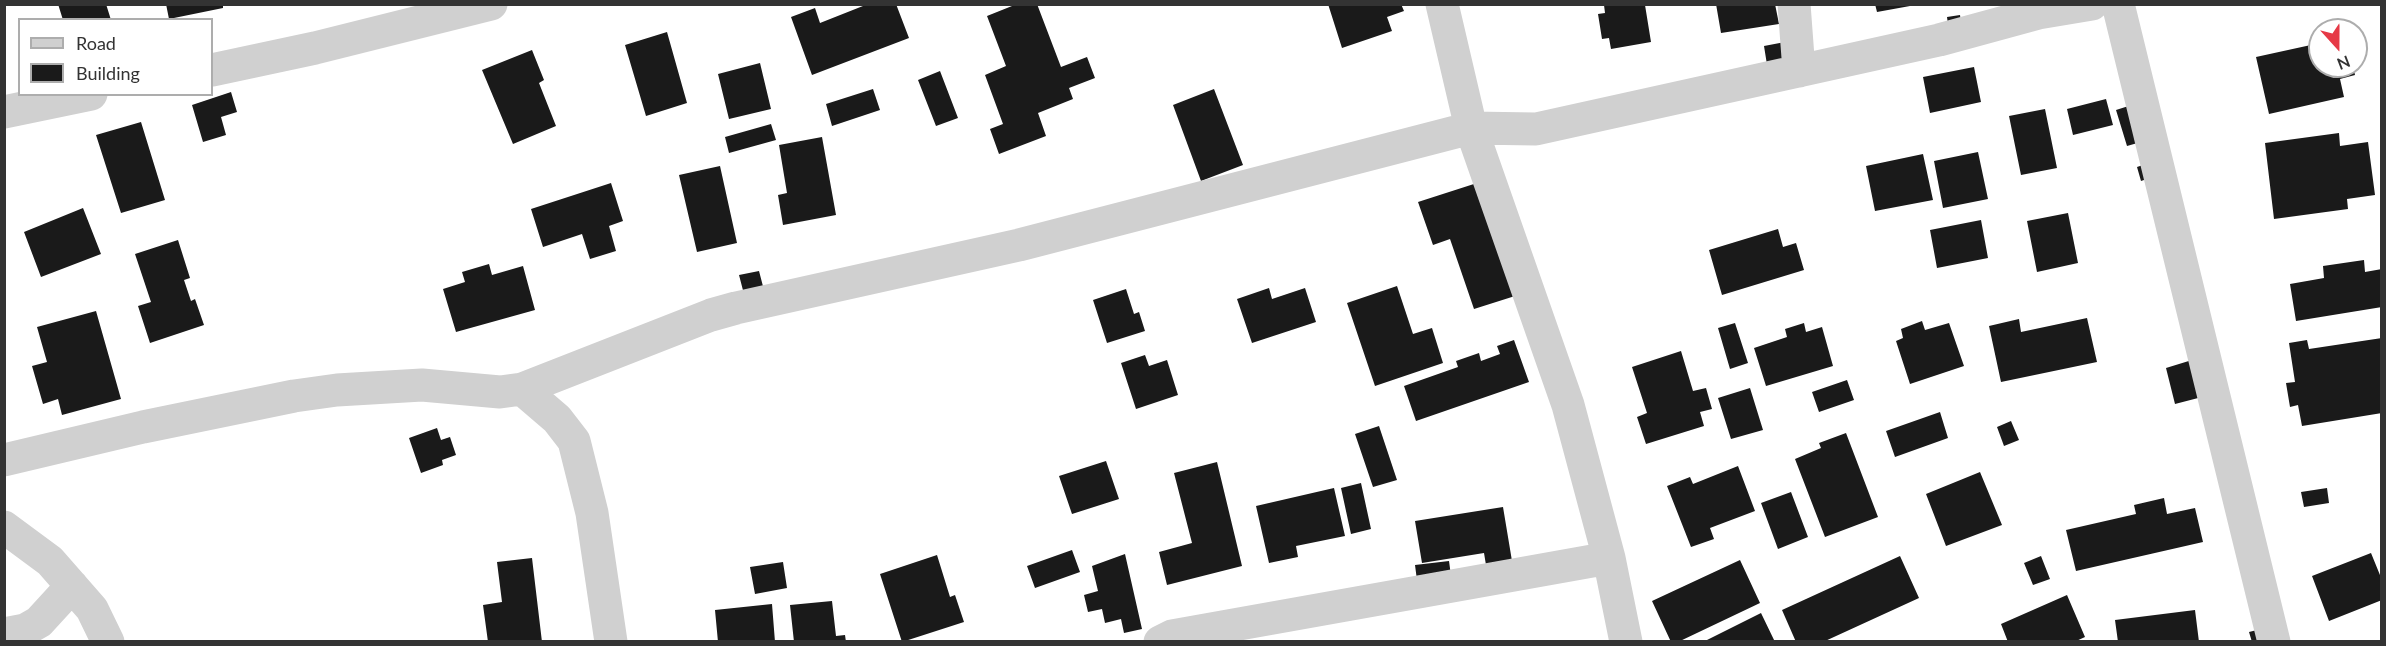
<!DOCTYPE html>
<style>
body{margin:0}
#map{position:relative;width:2386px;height:646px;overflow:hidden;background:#fff;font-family:Lato,sans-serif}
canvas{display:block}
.frame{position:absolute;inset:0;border:6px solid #333;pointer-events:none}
.legend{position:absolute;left:18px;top:18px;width:195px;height:78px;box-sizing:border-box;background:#fff;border:2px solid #adadad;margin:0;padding:8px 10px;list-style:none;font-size:18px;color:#333}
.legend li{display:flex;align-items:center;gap:12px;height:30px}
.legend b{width:30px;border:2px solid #adadad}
.north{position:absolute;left:2308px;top:18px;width:60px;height:60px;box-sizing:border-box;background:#fff;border:2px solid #adadad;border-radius:50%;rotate:159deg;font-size:16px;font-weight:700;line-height:24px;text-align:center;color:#333}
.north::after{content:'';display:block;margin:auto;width:21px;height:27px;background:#e63946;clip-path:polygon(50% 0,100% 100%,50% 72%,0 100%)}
</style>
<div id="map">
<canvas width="2386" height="646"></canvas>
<div class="frame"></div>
<ul class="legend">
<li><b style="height:8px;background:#d0d0d0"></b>Road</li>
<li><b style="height:16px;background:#1a1a1a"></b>Building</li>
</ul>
<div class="north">N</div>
</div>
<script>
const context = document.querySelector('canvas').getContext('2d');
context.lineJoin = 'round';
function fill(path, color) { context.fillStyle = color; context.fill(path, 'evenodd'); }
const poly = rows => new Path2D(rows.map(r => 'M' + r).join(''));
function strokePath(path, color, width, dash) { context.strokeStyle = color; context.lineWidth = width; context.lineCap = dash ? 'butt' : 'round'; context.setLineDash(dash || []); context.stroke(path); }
const building = poly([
 [58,4,106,4,111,20,63,20],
 [166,4,223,4,223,8,169,19],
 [868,4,896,4,909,38,812,75,791,17,815,8,820,23],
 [1017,4,1037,4,1061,67,1087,57,1095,78,1069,88,1073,99,1038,113,1046,136,999,154,990,129,1003,124,985,75,1006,66,987,16],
 [1328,4,1401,4,1404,11,1387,17,1392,31,1342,48],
 [1716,4,1775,4,1779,24,1721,33],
 [1875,4,1910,4,1910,6,1877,12],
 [1604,5,1645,5,1651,42,1611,49,1609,38,1602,39,1598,14,1605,13],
 [1960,15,1962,29,1949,32,1947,17],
 [667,32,687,103,646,116,625,45],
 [1785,42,1789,68,1768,71,1764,46],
 [2320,43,2320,66,2353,66,2355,75,2340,79,2344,97,2269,114,2256,57],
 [532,50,544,80,539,83,556,126,513,144,482,70],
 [760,63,771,109,729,119,718,74],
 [1974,67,1981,102,1930,113,1923,77],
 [940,71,958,118,936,126,918,80],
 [873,89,880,110,832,126,826,104],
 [1214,89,1243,165,1201,181,1173,105],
 [231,92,237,112,221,117,226,135,203,142,192,105],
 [2106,99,2113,125,2073,135,2067,109],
 [2138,103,2148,140,2127,146,2116,110],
 [2045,109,2057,168,2021,175,2009,116],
 [141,122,165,200,121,213,96,135],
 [771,124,776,140,729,153,725,137],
 [2339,133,2340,146,2368,142,2375,195,2347,199,2348,209,2274,219,2265,143],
 [822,137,836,215,783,225,778,195,787,193,779,145],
 [1978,152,1988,199,1943,208,1934,161],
 [1923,154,1933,200,1875,211,1866,166],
 [2149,163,2153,177,2141,181,2137,167],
 [720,166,737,243,697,252,679,175],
 [611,183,623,221,609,226,616,251,590,259,582,234,543,247,531,209],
 [1477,183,1515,296,1474,309,1450,239,1433,245,1418,202],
 [83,208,101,254,41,277,24,232],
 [2068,213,2078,263,2037,272,2027,221],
 [1981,220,1988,258,1937,268,1930,230],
 [1778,229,1783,247,1796,243,1804,270,1722,295,1709,250],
 [178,240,190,278,184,280,191,301,195,299,204,325,150,343,138,306,151,302,135,254],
 [2364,260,2365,272,2382,269,2382,307,2296,321,2290,284,2324,278,2323,266],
 [489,264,492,275,523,266,535,310,456,332,443,289,465,282,462,272],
 [759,271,765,294,745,298,739,275],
 [1397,286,1413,334,1432,328,1443,363,1375,386,1347,303],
 [1269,288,1272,299,1305,288,1316,322,1252,343,1237,299],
 [1126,289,1134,314,1139,312,1145,331,1107,343,1093,300],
 [96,311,121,399,62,415,58,399,43,404,32,366,47,362,37,327],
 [2087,318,2097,362,2001,382,1989,326,2019,319,2021,332],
 [1922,321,1925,330,1949,323,1964,366,1910,384,1896,341,1903,338,1901,329],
 [1735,323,1748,363,1730,369,1718,328],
 [1804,323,1806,332,1822,327,1833,366,1766,386,1754,348,1787,337,1785,329],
 [2382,338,2382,413,2302,426,2298,405,2290,407,2286,383,2295,382,2289,343,2307,340,2309,349],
 [1514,340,1529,382,1416,421,1404,386,1458,367,1456,361,1479,353,1481,361,1500,354,1497,346],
 [1681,351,1693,391,1706,388,1712,409,1700,412,1704,426,1646,444,1637,417,1647,413,1632,367],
 [1145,355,1149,366,1167,360,1178,395,1136,409,1121,363],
 [2192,360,2202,397,2175,404,2166,368],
 [1847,380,1854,400,1819,412,1812,392],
 [1750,388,1763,430,1731,439,1718,398],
 [1940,412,1948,438,1895,457,1886,431],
 [2011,421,2019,440,2004,446,1997,427],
 [1379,426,1397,480,1373,487,1355,434],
 [437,428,441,440,450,437,456,455,442,460,443,465,421,473,409,438],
 [1846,433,1878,517,1825,537,1795,459,1821,448,1819,443],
 [1106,461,1119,499,1072,514,1059,476],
 [1217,462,1242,566,1167,585,1159,552,1192,543,1174,473],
 [1738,466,1755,511,1710,528,1714,539,1691,547,1667,486,1690,477,1693,484],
 [1980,472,2002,525,1946,546,1926,494],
 [1361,483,1371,529,1351,534,1341,488],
 [1334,488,1345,536,1296,546,1298,557,1269,563,1256,506],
 [2327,488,2329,503,2304,507,2301,492],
 [1791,492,1808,537,1778,549,1761,503],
 [2164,498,2167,514,2195,508,2203,542,2076,571,2066,530,2136,514,2134,505],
 [1503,507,1512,561,1486,565,1484,553,1422,563,1415,521],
 [1072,550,1080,572,1035,588,1027,566],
 [2371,553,2382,580,2382,600,2329,621,2312,576],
 [1125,554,1142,629,1124,633,1121,619,1105,623,1102,609,1088,612,1084,595,1098,591,1092,566],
 [937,555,950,597,955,595,964,622,902,642,880,574],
 [1900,556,1919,598,1823,642,1796,642,1782,610],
 [2041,556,2050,579,2033,585,2024,563],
 [532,558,542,642,488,642,483,605,502,602,497,562],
 [1740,560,1760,603,1678,642,1671,642,1652,601],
 [1449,561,1452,583,1418,588,1415,565],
 [783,562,787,588,755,594,750,567],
 [2067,595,2085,637,2074,642,2008,642,2001,624],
 [832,601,836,636,845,635,846,642,794,642,790,605],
 [772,604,775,642,718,642,715,610],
 [2195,610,2199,642,2118,642,2115,620],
 [1761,613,1775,642,1703,642],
 [2265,628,2269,642,2252,642,2249,632]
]);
const minor = poly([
 [1442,4,1471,128,1568,405,1609,558,1626,642],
 [1794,4,1799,71],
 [2118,4,2274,642],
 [212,70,315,48,491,4],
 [4,112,91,94],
 [522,389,557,419,574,441,592,513,611,642],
 [4,460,143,427,294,396,337,390,422,385,500,392,522,389,711,315,736,308,1019,245,1471,128,1536,129,1939,40,2038,13,2092,4],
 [4,527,50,561,92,609,108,642],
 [4,634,25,630,39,622,72,586],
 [1160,642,1172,636,1609,558]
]);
fill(building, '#1a1a1a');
strokePath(minor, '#d0d0d0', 33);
</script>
